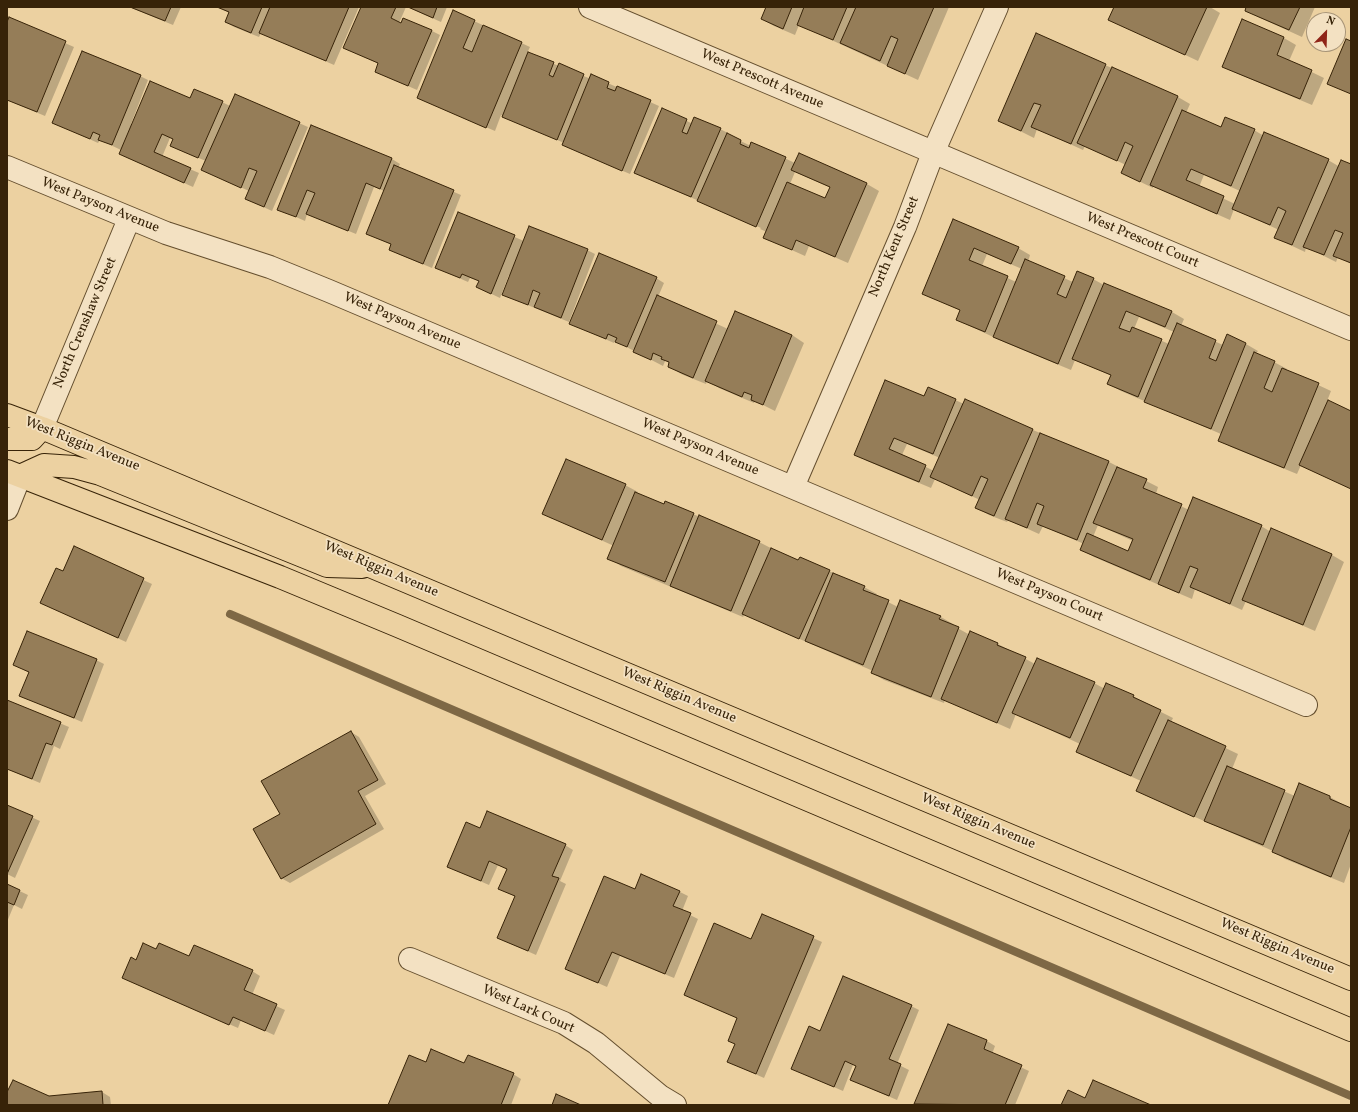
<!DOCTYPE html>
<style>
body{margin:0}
#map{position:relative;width:1358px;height:1112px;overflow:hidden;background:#ecd1a1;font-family:Vollkorn,serif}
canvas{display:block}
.frame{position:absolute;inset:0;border:8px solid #372308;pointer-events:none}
.north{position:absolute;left:1306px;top:12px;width:40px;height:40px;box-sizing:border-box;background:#f3e1c2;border:1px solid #a89578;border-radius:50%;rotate:23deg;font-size:11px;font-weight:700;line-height:16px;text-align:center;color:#372308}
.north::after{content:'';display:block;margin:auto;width:14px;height:18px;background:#8f2418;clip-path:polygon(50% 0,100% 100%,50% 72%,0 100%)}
</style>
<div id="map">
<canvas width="1358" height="1112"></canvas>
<div class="frame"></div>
<div class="north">N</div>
</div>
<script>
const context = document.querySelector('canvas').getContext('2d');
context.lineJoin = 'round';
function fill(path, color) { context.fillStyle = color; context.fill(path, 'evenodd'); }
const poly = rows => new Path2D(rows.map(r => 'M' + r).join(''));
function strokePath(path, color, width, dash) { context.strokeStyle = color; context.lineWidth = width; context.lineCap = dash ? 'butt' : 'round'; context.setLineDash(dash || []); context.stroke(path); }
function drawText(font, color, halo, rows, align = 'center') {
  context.font = font + ' Vollkorn,serif'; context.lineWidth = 3.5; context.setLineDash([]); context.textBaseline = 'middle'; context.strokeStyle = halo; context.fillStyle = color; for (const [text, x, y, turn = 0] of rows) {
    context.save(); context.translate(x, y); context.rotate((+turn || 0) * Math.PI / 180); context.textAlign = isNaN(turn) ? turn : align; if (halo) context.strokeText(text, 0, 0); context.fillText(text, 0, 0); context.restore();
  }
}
const shadow = poly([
 [129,7,181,7,173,25],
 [216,7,359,7,334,65,261,33,259,37,234,27,226,22,230,13],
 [362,7,406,7,399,23,432,31,440,35,417,90,376,72,379,64,345,48],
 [407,7,447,7,441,22],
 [767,7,949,7,918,80,799,25,795,35,774,26,762,19],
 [1115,7,1210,7,1220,13,1198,61,1109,19],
 [1247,7,1315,7,1302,37,1258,17,1246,10],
 [10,19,74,47,45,116,7,100,7,25],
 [474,21,530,47,527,53,591,79,592,76,659,106,630,174,571,149,563,145,564,143,501,115,495,131,418,98],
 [1242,21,1284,38,1296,45,1289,61,1324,78,1312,105,1236,73,1223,66],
 [1105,65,1178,97,1190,104,1186,113,1222,128,1254,130,1264,136,1328,160,1340,167,1351,165,1351,264,1338,257,1336,262,1306,247,1305,252,1288,244,1276,237,1279,230,1234,209,1230,220,1153,186,1153,188,1122,173,1126,165,1085,146,1083,150,1037,129,1034,138,1000,121],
 [1204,175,1240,191,1235,204,1199,187],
 [140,76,148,80,131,124,132,125,190,99,222,102,230,106,235,95,308,127,272,211,246,199,249,191,203,170,206,161,179,150,173,140,170,138,162,157,199,173,193,187,128,158,120,154,121,150,100,140,98,143,54,123],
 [662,109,693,124,720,129,728,133,728,135,751,146,752,143,795,163,867,184,879,191,848,263,809,246,805,256,765,238,767,232,760,229,761,228,644,177],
 [795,172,831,188,826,199,790,184],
 [311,127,392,159,400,164,398,168,461,195,432,268,398,254,392,245,367,234,384,191,374,187,356,234,307,214,305,221,278,209],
 [458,213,524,241,587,250,595,254,569,322,503,295,511,276,509,275,500,298,477,287,479,281,470,278,468,282,436,268],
 [954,220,1018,248,1030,255,1028,262,1073,282,1093,279,1104,285,1172,312,1184,319,1181,326,1223,345,1246,344,1258,351,1256,354,1274,362,1287,369,1286,370,1331,391,1327,401,1351,412,1351,489,1301,465,1297,474,1231,447,1219,440,1221,434,1121,391,1108,384,1112,376,1075,360,1071,370,1006,343,957,320,961,311,923,293],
 [987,254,1022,269,1016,282,982,266],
 [1139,317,1174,332,1169,344,1134,329],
 [656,278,664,283,658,297,728,329,792,335,804,343,775,411,755,401,754,403,719,388,707,381,706,384,681,374,669,366,671,362,666,359,663,366,615,341,614,343,571,324],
 [929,388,964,404,1033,430,1109,462,1158,487,1156,494,1189,510,1261,526,1271,532,1332,555,1344,562,1315,631,1246,601,1242,610,1195,589,1192,599,1094,557,1082,550,1084,544,1043,526,1039,534,1008,520,1007,522,989,515,977,508,980,500,935,479,931,488,867,461,855,454,925,398],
 [907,444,940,458,934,471,902,455],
 [1098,525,1133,541,1128,552,1093,537],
 [625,485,638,492,637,494,664,505,693,514,759,542,798,562,829,571,864,587,877,594,876,596,898,607,941,617,953,624,952,625,970,635,971,632,998,644,1035,664,1094,683,1105,689,1133,696,1146,703,1145,704,1173,718,1171,722,1238,754,1232,769,1295,796,1330,797,1351,809,1351,864,1344,883,1285,859,1273,851,1149,797,1137,790,1141,781,1077,752,1080,744,1016,714,1010,729,945,700,944,703,884,680,872,673,873,671,756,620,745,614,743,617,621,566,609,558,614,546,543,514],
 [74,548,152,584,126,642,41,603,63,572],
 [96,660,104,664,82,722,21,696,30,673,14,665],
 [7,701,69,727,60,749,54,746,40,783,7,769],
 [351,732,359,737,386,784,365,796,384,829,290,883,281,878,281,814],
 [7,806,40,821,15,878,7,874],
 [481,829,565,845,573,850,560,881,566,884,536,955,498,938,516,897,499,889,507,869,498,865,489,885,457,871],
 [7,885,28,895,22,909,14,905,7,922],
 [636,891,680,892,688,896,682,911,698,919,674,978,620,956,607,987,566,969],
 [762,915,822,942,764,1078,737,1066,736,1044,738,1018,685,994,752,940],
 [157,950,252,971,260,976,252,995,285,1010,274,1035,241,1020,238,1028,123,978,137,961],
 [911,1006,919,1010,897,1064,909,1070,897,1100,851,1080,857,1066,853,1065,843,1091,792,1069],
 [948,1025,987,1041,995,1046,992,1054,1029,1071,1015,1105,915,1104],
 [465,1064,513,1074,521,1079,511,1105,389,1105],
 [102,1092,110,1097,111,1105,7,1105,7,1094,48,1097]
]);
const stream = poly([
 [230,614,1351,1096]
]);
const building = poly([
 [130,7,171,7,165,21,130,7],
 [217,7,262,7,251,33,225,22,229,12,217,7],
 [270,7,349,7,326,61,259,33,270,7],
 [361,7,396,7,391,18,401,23,403,18,432,30,408,86,375,72,378,63,343,48,361,7],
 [408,7,437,7,433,18,408,7],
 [766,7,792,7,783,29,761,19,766,7],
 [804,7,847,7,833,40,797,25,804,7],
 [856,7,934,7,905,74,887,66,898,39,891,36,880,61,840,43,856,7],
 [1114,7,1207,7,1185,55,1108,20,1114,7],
 [1246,7,1300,7,1289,30,1245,11,1246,7],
 [453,10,475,20,463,48,472,52,483,25,522,42,486,128,417,98,453,10],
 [9,17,66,41,37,112,7,100,7,22,9,17],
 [1242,19,1284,37,1277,55,1312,70,1300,99,1222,67,1242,19],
 [1036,33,1106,64,1071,144,1031,127,1041,105,1034,103,1021,131,998,121,1036,33],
 [1346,39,1351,41,1351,94,1327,84,1346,39],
 [82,51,141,75,112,145,98,140,100,135,93,132,90,139,52,123,82,51],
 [528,52,554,62,549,75,553,77,559,63,584,74,557,140,502,117,528,52],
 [1112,67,1178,96,1140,182,1121,173,1133,146,1125,142,1117,161,1077,143,1112,67],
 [591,74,609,82,607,88,615,91,617,86,651,100,622,171,562,145,591,74],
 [150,81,190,98,194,89,223,101,198,158,170,146,173,139,162,134,154,152,191,168,184,183,119,154,150,81],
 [235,94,300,122,264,207,245,199,257,171,249,168,241,188,201,170,235,94],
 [662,108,687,119,682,132,687,134,694,117,721,128,691,197,634,173,662,108],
 [1182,110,1221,127,1225,117,1255,129,1231,186,1191,169,1186,180,1224,196,1217,214,1150,185,1182,110],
 [311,125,392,158,380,189,366,183,348,231,306,214,315,193,307,190,296,217,277,210,311,125],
 [1264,132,1329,159,1292,245,1274,238,1286,211,1278,207,1270,225,1232,209,1264,132],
 [727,133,741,140,740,144,749,148,751,142,786,157,756,227,697,201,727,133],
 [799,153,867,183,835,257,796,240,792,250,763,238,787,182,825,198,830,187,791,170,799,153],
 [1341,160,1351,164,1351,263,1333,256,1343,233,1335,230,1324,255,1303,247,1341,160],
 [394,165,454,190,423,264,389,250,391,244,366,234,394,165],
 [458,212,515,235,491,294,476,287,479,281,462,274,460,278,435,268,458,212],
 [953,219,1019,247,1011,264,974,248,969,260,1008,276,985,332,956,320,960,310,922,294,953,219],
 [529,226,588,249,561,318,534,307,540,293,533,290,528,305,502,295,529,226],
 [599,253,657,277,627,347,615,342,617,338,608,334,606,339,569,324,599,253],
 [1025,259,1065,276,1057,294,1066,298,1077,271,1094,278,1058,364,993,337,1025,259],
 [1104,283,1172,311,1165,327,1126,311,1119,328,1130,332,1132,327,1162,339,1138,397,1107,384,1111,375,1072,359,1104,283],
 [657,295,717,321,693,378,668,367,669,362,661,359,662,357,653,353,651,360,633,352,657,295],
 [735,311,792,335,763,405,751,400,752,395,744,392,742,397,705,381,735,311],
 [1177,323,1216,340,1209,358,1216,361,1227,334,1246,343,1211,429,1144,402,1177,323],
 [1254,352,1275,361,1264,388,1272,392,1282,368,1319,383,1284,468,1218,441,1254,352],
 [885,380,924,396,928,387,956,399,933,454,894,438,889,449,926,465,919,482,854,455,885,380],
 [965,399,1033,429,994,516,975,508,988,479,981,476,972,496,930,477,965,399],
 [1328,400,1351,411,1351,489,1299,465,1328,400],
 [1040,433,1109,461,1077,540,1037,524,1044,506,1037,503,1027,528,1005,519,1040,433],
 [566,459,626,484,602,540,542,514,566,459],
 [1117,467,1147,479,1143,488,1182,504,1150,580,1080,550,1087,533,1128,551,1133,539,1093,523,1117,467],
 [635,492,664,504,665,501,694,513,665,582,607,559,635,492],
 [1193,497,1262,525,1230,604,1190,587,1198,569,1190,566,1179,593,1158,584,1193,497],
 [699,515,760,541,731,611,670,586,699,515],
 [1271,528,1332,554,1303,625,1242,600,1271,528],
 [74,546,144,578,118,638,40,603,56,568,63,571,74,546],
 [771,548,798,560,800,557,830,570,799,639,742,614,771,548],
 [833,573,865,586,863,590,889,600,863,665,805,641,833,573],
 [900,600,941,616,939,619,959,627,931,697,871,673,900,600],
 [27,631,97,659,74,718,19,696,29,672,13,665,27,631],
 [970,631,998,643,997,645,1026,657,997,723,941,699,970,631],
 [1037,658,1095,682,1070,738,1012,713,1037,658],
 [1106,683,1134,695,1133,697,1161,710,1131,776,1076,752,1106,683],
 [7,700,61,722,52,745,46,743,32,779,7,769,7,700],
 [1168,720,1226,746,1194,817,1136,791,1168,720],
 [351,731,378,780,358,791,376,824,281,879,253,829,280,814,261,781,351,731],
 [1227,766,1285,790,1263,845,1204,821,1227,766],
 [1299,783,1330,796,1330,799,1351,808,1351,827,1331,877,1272,852,1299,783],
 [7,805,33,816,7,874,7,805],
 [487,811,566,844,552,876,559,878,528,951,497,938,515,896,498,889,507,869,489,861,481,881,447,867,466,822,480,828,487,811],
 [641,874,680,891,673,906,691,913,665,974,612,952,598,983,565,969,604,876,635,889,641,874],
 [7,884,20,890,14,905,7,902,7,884],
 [762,914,814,936,756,1074,727,1062,735,1044,728,1041,737,1018,684,995,714,923,751,939,762,914],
 [143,943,156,949,159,943,189,956,194,945,253,970,244,990,277,1004,265,1031,233,1017,229,1025,122,978,131,957,136,960,143,943],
 [843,976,912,1005,889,1059,901,1064,889,1096,850,1080,856,1066,845,1061,834,1087,791,1069,809,1026,820,1031,843,976],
 [948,1024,987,1040,984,1049,1022,1065,1005,1105,914,1104,948,1024],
 [431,1049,464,1063,468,1055,514,1073,501,1105,388,1105,409,1055,426,1062,431,1049],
 [13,1080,49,1096,102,1091,103,1105,7,1105,7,1092,13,1080],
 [1093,1080,1151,1105,1061,1105,1068,1090,1085,1098,1093,1080],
 [556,1094,581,1105,552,1105,556,1094]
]);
const minor = poly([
 [590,7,1351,329],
 [7,167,166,233,270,267,329,291,1306,705],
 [42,428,129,219],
 [793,487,905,227,933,153,997,7],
 [7,509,20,476],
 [410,959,564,1023,596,1043,660,1096,675,1105]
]);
const major = poly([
 [7,415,42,428,1351,979],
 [7,439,32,439,42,428],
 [7,471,280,577,398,626,1351,1030],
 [20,476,44,465,74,467,100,474,327,566,362,567]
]);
const streetNames = [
 ["West Prescott Avenue",762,80,23],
 ["West Payson Avenue",100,206,22],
 ["West Prescott Court",1142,241,23],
 ["North Kent Street",895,247,-67],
 ["West Payson Avenue",402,322,23],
 ["North Crenshaw Street",86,323,-67],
 ["West Riggin Avenue",82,445,22],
 ["West Payson Avenue",700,448,23],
 ["West Riggin Avenue",381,570,23],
 ["West Payson Court",1049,596,23],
 ["West Riggin Avenue",679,696,23],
 ["West Riggin Avenue",978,822,23],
 ["West Riggin Avenue",1277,947,23],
 ["West Lark Court",528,1010,24]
];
fill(shadow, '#0003');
strokePath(stream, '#7e6845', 8);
fill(building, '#957d58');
strokePath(building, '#372308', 1);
strokePath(minor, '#644e2e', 24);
strokePath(major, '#372308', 24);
strokePath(minor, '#f3e1c2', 22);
strokePath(major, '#ecd1a1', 22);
drawText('14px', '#372308', '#f3e1c2', streetNames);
</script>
